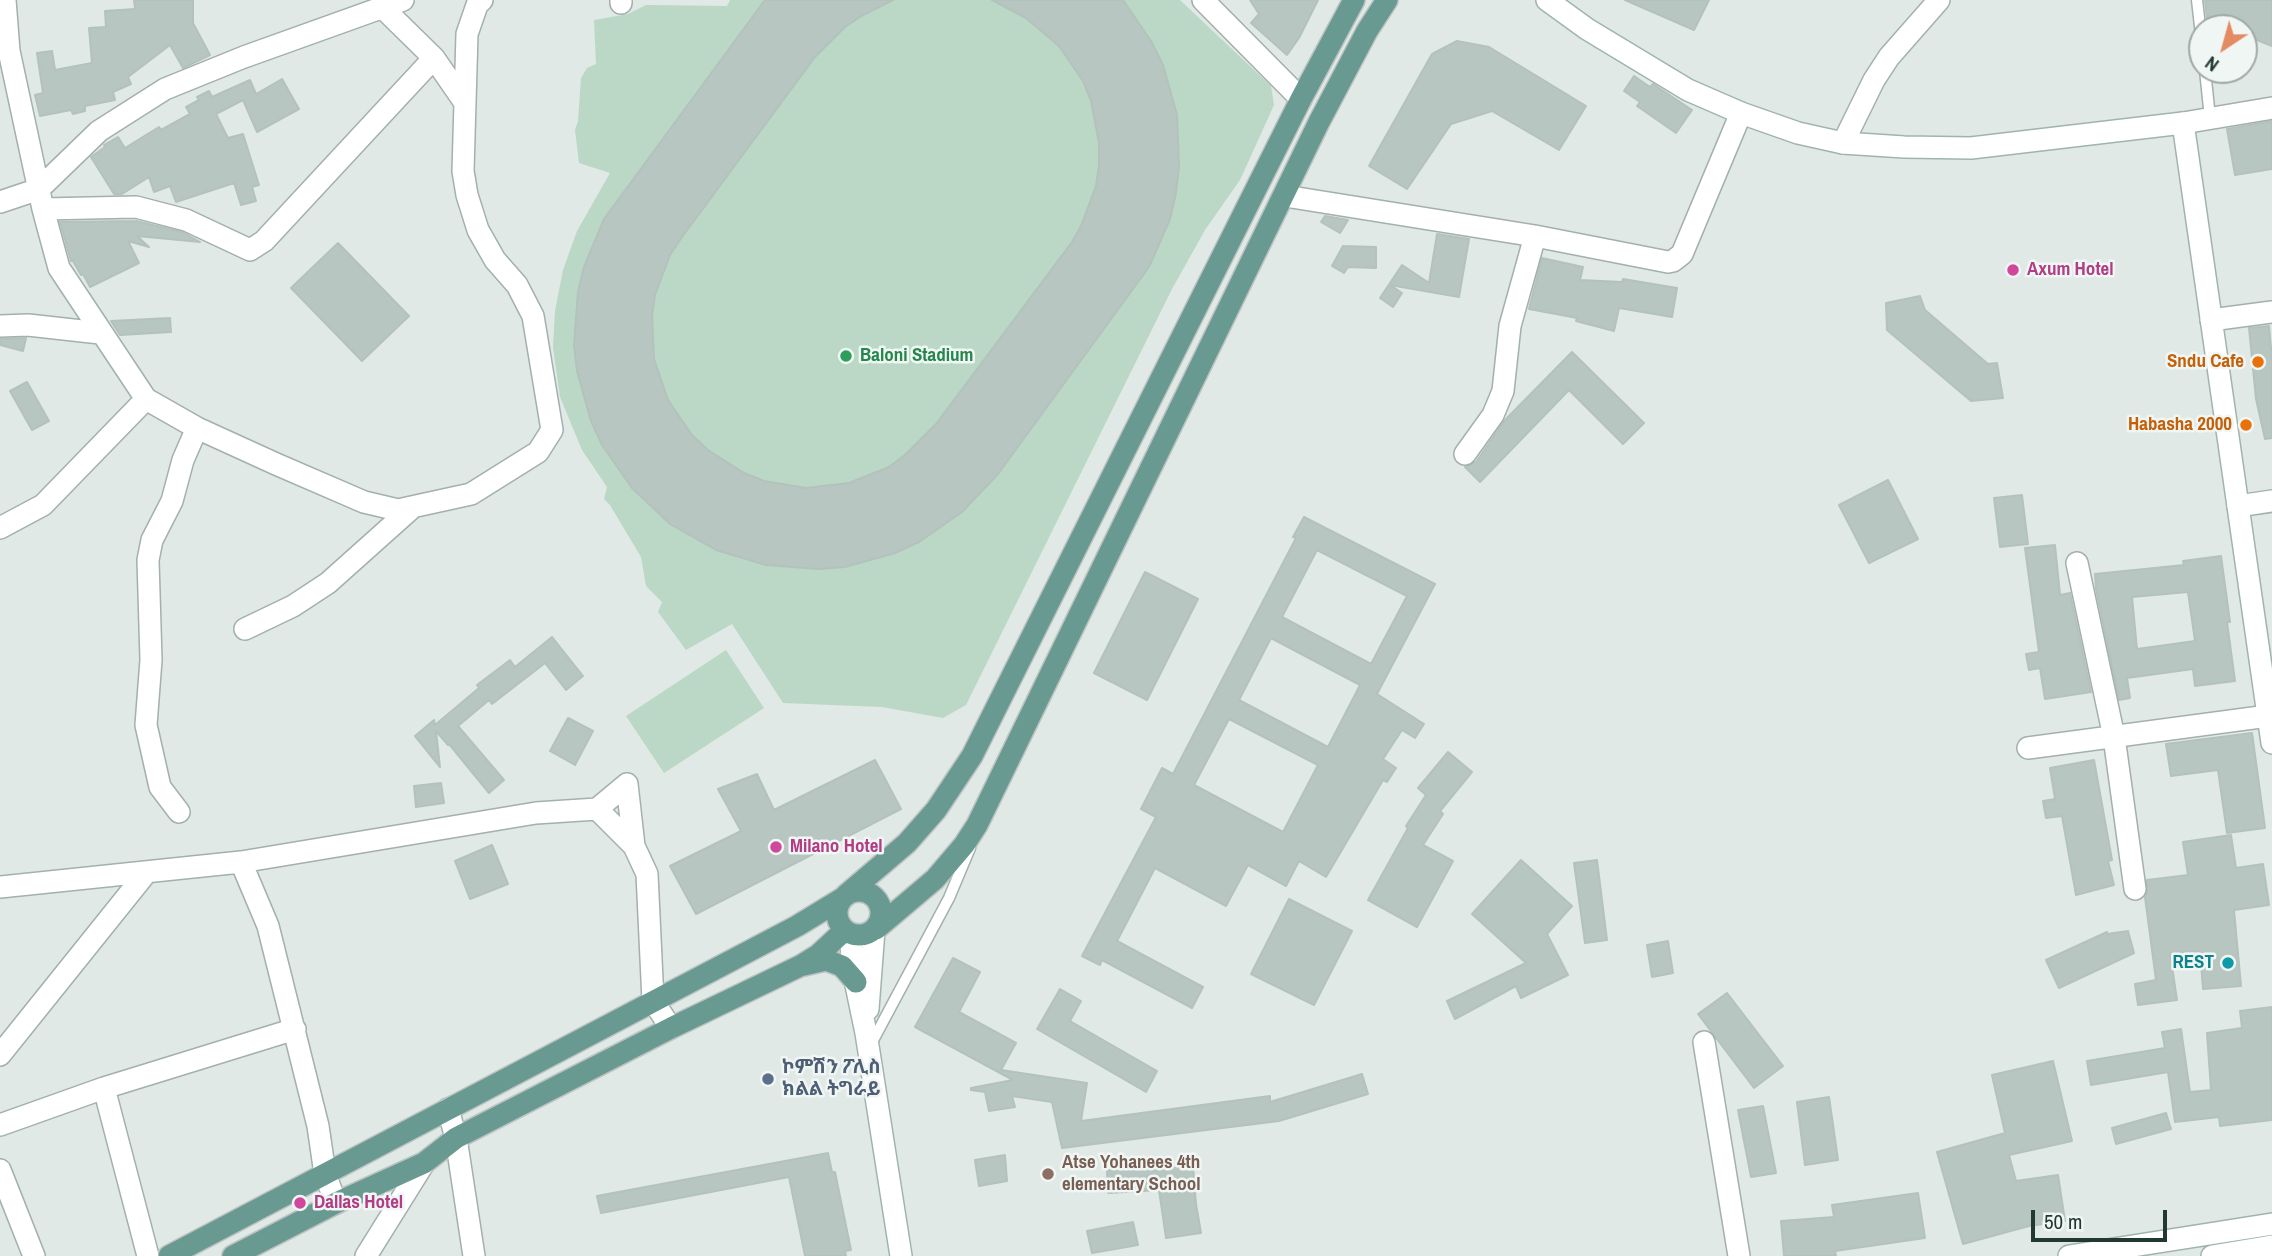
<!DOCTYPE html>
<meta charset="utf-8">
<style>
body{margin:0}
#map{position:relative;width:2272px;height:1256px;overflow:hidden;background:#e0e9e6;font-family:"Archivo Narrow",sans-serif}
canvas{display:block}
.north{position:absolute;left:2188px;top:14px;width:70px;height:70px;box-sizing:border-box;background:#f0f6f3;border:2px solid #9eaaa6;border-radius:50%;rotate:216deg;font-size:19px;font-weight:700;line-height:28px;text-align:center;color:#223833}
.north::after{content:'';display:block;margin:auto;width:24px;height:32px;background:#e48b63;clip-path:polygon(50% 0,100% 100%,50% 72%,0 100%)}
.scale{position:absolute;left:2031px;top:1210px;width:136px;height:32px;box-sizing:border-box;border:4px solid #223833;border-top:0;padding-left:9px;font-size:21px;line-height:24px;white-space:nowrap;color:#223833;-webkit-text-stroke:5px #f0f6f3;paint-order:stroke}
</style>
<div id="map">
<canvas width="2272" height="1256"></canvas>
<div class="north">N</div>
<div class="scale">50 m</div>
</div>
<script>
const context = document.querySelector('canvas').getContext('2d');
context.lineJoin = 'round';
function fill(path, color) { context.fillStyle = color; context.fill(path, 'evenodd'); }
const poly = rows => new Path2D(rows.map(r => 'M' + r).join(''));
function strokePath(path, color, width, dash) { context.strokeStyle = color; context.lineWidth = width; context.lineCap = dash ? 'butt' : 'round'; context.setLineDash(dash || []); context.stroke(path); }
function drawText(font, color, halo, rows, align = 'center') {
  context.font = font + ' "Archivo Narrow","Noto Sans Ethiopic",sans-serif'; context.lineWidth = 5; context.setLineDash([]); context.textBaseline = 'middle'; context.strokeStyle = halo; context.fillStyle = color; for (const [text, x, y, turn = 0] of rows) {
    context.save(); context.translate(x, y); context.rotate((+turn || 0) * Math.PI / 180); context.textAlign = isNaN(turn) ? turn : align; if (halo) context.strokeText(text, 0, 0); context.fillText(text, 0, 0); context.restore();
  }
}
const green = poly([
 [730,0,1180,0,1271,86,1274,105,1240,180,1205,230,1172,289,966,705,943,718,882,707,783,703,732,624,686,650,658,612,662,602,646,586,641,557,610,505,604,499,607,487,582,450,560,397,553,347,555,311,563,270,577,231,610,173,579,163,575,130,578,121,581,78,587,68,596,64,594,20,628,14,646,5,727,6],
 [726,650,764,708,664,773,626,716]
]);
const building = poly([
 [134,0,193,0,193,23,210,55,183,68,170,45,128,77,131,84,113,92,115,100,85,106,85,111,73,114,71,110,40,116,35,95,43,93,37,53,52,51,55,70,92,63,89,28,106,27,105,11,135,9,134,0],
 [765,0,893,0,863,15,845,27,815,57,682,237,670,255,655,295,652,316,654,359,668,400,692,435,708,450,744,473,764,481,806,488,849,483,889,467,906,454,936,424,1072,242,1081,226,1096,186,1099,165,1099,143,1091,101,1083,81,1059,46,1026,18,992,0,1123,0,1151,41,1163,65,1177,115,1179,167,1176,193,1170,219,1149,267,998,474,962,512,919,542,895,553,845,567,818,569,766,565,716,550,670,524,632,488,602,445,591,421,577,371,574,345,578,292,584,267,604,219,765,0],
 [1250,0,1318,0,1299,38,1287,55,1251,23,1259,14,1250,0],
 [1625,0,1709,0,1694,30,1625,0],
 [2205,0,2272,0,2272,46,2244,35,2244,28,2208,28,2205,0],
 [1457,41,1489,47,1586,106,1559,150,1492,111,1451,124,1407,189,1369,166,1432,54,1457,41],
 [1634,76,1650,87,1653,84,1692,110,1676,133,1637,106,1640,102,1624,91,1634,76],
 [282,79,299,109,257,132,243,100,216,114,228,138,243,134,259,185,252,187,256,201,241,205,234,183,176,202,170,186,154,192,149,177,122,194,114,194,91,157,105,147,104,145,118,137,125,148,159,127,161,130,190,114,186,107,199,100,197,97,209,91,212,97,250,80,256,94,282,79],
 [2272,121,2272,169,2235,175,2227,129,2272,121],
 [1325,216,1348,220,1340,233,1321,222,1325,216],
 [136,221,182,232,200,242,137,236,149,247,128,241,139,263,90,287,83,274,81,275,73,261,71,261,60,222,136,221],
 [1437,234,1469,239,1459,297,1390,285,1402,293,1393,307,1380,298,1402,265,1429,283,1437,234],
 [338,243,409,316,362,361,291,288,338,243],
 [1343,246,1376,247,1376,268,1348,267,1344,273,1332,266,1343,246],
 [1542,258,1583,267,1580,280,1622,282,1623,279,1677,288,1672,317,1619,308,1614,331,1576,321,1577,318,1529,309,1542,258],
 [1920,296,1925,310,1988,364,1997,363,2003,398,1971,401,1887,330,1886,303,1920,296],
 [170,318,171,332,120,335,111,321,170,318],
 [2269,326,2272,358,2272,438,2265,439,2256,399,2249,328,2269,326],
 [26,338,23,351,0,345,0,339,26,338],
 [1572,352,1644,423,1623,444,1569,390,1480,482,1465,467,1476,462,1505,420,1572,352],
 [27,382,49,421,32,430,10,391,27,382],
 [1888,480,1918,539,1869,563,1839,505,1888,480],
 [2022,495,2028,544,2000,547,1994,498,2022,495],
 [1304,517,1435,584,1377,694,1424,724,1415,738,1402,730,1383,759,1396,768,1387,782,1383,780,1326,877,1299,861,1286,886,1248,865,1226,906,1155,868,1117,941,1203,987,1192,1008,1102,960,1100,965,1082,956,1156,817,1141,809,1162,768,1173,774,1296,538,1293,537,1304,517],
 [1317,550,1407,596,1371,664,1282,617,1317,550],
 [1271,638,1360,685,1328,747,1239,700,1271,638],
 [1229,719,1318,765,1283,832,1194,785,1229,719],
 [2055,545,2060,595,2070,593,2091,692,2045,699,2040,668,2029,670,2026,654,2039,652,2025,548,2055,545],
 [2221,556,2230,622,2227,622,2235,681,2195,686,2193,669,2127,678,2130,698,2119,700,2096,589,2095,574,2184,565,2183,561,2221,556],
 [2188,592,2195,641,2137,649,2132,597,2188,592],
 [1145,572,1198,599,1147,700,1094,673,1145,572],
 [552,637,583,676,566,690,545,663,492,704,489,700,458,726,504,780,489,793,449,744,448,745,436,731,440,767,415,736,434,720,435,725,479,688,477,685,510,660,515,667,552,637],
 [568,718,593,731,575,765,550,751,568,718],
 [2252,733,2265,828,2227,833,2218,770,2171,776,2166,744,2252,733],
 [1448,752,1472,772,1440,811,1443,814,1423,845,1453,861,1417,927,1368,900,1408,828,1406,826,1426,795,1418,788,1448,752],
 [875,760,901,809,696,914,670,866,741,831,718,789,757,774,774,810,875,760],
 [2094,760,2112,860,2108,861,2114,885,2076,895,2062,816,2046,818,2043,801,2055,799,2050,768,2094,760],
 [441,783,444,803,416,807,414,786,441,783],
 [2231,835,2236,868,2263,864,2269,905,2234,910,2241,986,2203,989,2200,951,2170,953,2177,1000,2138,1005,2135,984,2156,980,2145,897,2147,893,2147,880,2188,875,2183,842,2231,835],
 [492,845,508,884,470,899,455,861,492,845],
 [1521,860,1572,906,1547,934,1568,975,1521,998,1516,986,1455,1019,1447,1001,1526,963,1472,914,1521,860],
 [1597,860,1607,940,1585,943,1574,863,1597,860],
 [1289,899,1352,931,1314,1005,1251,974,1289,899],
 [2128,931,2134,953,2059,988,2046,960,2107,932,2107,934,2128,931],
 [1668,941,1673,973,1652,977,1647,945,1668,941],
 [953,958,980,972,959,1012,1016,1043,1001,1070,1087,1083,1081,1121,1270,1096,1270,1102,1362,1074,1368,1094,1279,1121,1062,1148,1052,1102,1012,1096,1015,1107,989,1111,985,1092,971,1090,971,1088,1013,1080,915,1027,953,958],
 [1060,989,1081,1001,1070,1021,1157,1071,1146,1092,1037,1029,1060,989],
 [1727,993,1783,1066,1754,1088,1698,1014,1727,993],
 [2272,1007,2272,1120,2220,1126,2219,1117,2175,1122,2168,1072,2091,1085,2087,1061,2165,1048,2162,1032,2181,1029,2190,1092,2211,1090,2207,1033,2242,1028,2240,1011,2272,1007],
 [2053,1061,2072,1141,2009,1155,2016,1181,2058,1175,2065,1221,2029,1226,1963,1244,1937,1152,2005,1133,1992,1075,2053,1061],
 [1829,1097,1838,1160,1805,1165,1797,1102,1829,1097],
 [1763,1106,1776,1173,1751,1177,1738,1110,1763,1106],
 [2166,1113,2171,1129,2116,1144,2112,1128,2166,1113],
 [828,1153,832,1172,835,1172,851,1250,845,1251,846,1256,805,1256,789,1177,601,1213,597,1196,828,1153],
 [1005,1155,1007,1181,979,1186,975,1160,1005,1155],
 [1193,1166,1196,1204,1201,1233,1166,1238,1159,1190,1108,1193,1107,1170,1193,1166],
 [1918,1193,1925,1238,1835,1251,1836,1256,1784,1256,1781,1221,1834,1217,1832,1205,1918,1193],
 [1133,1222,1138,1245,1092,1253,1087,1231,1133,1222]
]);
const lane = poly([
 [2197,0,2202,44],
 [2205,70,2210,118],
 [870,1046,949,898,970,848]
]);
const street = poly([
 [5,0,9,51,43,209,59,268,146,399,197,428,276,464,364,502,398,510,471,494,538,452,552,430,533,316,517,285,495,260,478,230,467,195,463,171,467,34,477,5,482,0],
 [1203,0,1301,99],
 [621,3,621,0],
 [383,8,434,58,465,103],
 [2183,123,2272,108],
 [1843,143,1874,80,1889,57,1939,0],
 [1285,196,1535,236,1668,262,1673,261,1682,254,1741,113],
 [0,202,39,189,99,131,165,89,244,57,403,0],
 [43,209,136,207,186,220,250,250,264,241,434,58],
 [2211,320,2272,312],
 [0,326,28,325,100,333],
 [1465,454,1493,415,1503,391,1510,326,1535,236],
 [2238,506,2272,501],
 [0,528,43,505,146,399],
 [2077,563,2114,737,2135,889],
 [245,629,293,606,328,583,413,507],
 [2028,748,2268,716],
 [627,784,634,846],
 [597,809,634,846,647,874,653,1001,671,1028],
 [179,812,160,787,146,725,151,660,148,560,152,540,172,501,183,460,197,428],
 [241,862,268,926,318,1126,325,1174,336,1203],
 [0,887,241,862,536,813,597,809,627,784],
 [1704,1042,1739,1256],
 [0,1055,146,873],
 [104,1088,148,1256],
 [448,1109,456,1138,474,1256],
 [0,1125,104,1088,295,1029],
 [0,1170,34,1256],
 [366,1256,424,1163]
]);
const secondary = poly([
 [1547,0,1587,29,1688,90,1741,113,1798,133,1843,143,1904,147,1971,148,2183,123,2272,743],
 [851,934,852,966,866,1033,901,1256],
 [868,1009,874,930],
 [2069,1256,2272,1224],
 [2212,1256,2272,1246]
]);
const primary = poly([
 '837 913a22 22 0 1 1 44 0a22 22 0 1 1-44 0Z',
 [846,895,907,843,936,810,972,756,1301,99,1354,0],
 [876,929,935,879,964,845,977,825,1319,122,1367,31,1387,0],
 [804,965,826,960,842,966,856,982],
 [169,1256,797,926,843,898],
 [233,1256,336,1203,424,1163,456,1138,671,1028,802,965,818,955,845,930]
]);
const markers = [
 [2013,270,7,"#d1479c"],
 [846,356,7,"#2e9e5b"],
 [2258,362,7,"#e8710a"],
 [2246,425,7,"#e8710a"],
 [776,847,7,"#d1479c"],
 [2228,963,7,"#0f9aa8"],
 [768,1079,7,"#5c6f8a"],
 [1048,1174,7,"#8d6e63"],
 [300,1203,7,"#d1479c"]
];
const hotelNames = [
 ["Axum Hotel",2027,270],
 ["Milano Hotel",790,847],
 ["Dallas Hotel",314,1203]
];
const leisureNames = [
 ["Baloni Stadium",860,356]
];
const foodNames = [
 ["Sndu Cafe",2244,362],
 ["Habasha 2000",2232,425]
];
const cultureNames = [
 ["REST",2214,963]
];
const serviceNames = [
 ["ኮምሽን ፖሊስ",782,1068],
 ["ክልል ትግራይ",782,1090]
];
const educationNames = [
 ["Atse Yohanees 4th",1062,1163],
 ["elementary School",1062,1185]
];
fill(green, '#bad8c5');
fill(building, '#b8c6c2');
strokePath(building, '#b3c2bd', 2);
strokePath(lane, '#a3b0ad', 13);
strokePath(street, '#a3b0ad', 24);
strokePath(secondary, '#a0b4ae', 24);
strokePath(primary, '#bdc3c2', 24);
strokePath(lane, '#fff', 10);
strokePath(street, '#fff', 21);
strokePath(secondary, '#fff', 21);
strokePath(primary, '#689a91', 21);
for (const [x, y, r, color] of markers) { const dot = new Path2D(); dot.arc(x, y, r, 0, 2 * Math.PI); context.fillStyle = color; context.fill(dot); strokePath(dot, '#f0f6f3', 2.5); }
drawText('bold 19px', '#b23c85', '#f0f6f3', hotelNames, 'left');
drawText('bold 19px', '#27864d', '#f0f6f3', leisureNames, 'left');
drawText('bold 19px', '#c56008', '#f0f6f3', foodNames, 'right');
drawText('bold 19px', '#0d838f', '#f0f6f3', cultureNames, 'right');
drawText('bold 19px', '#4e5e75', '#f0f6f3', serviceNames, 'left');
drawText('bold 19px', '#785e54', '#f0f6f3', educationNames, 'left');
</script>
